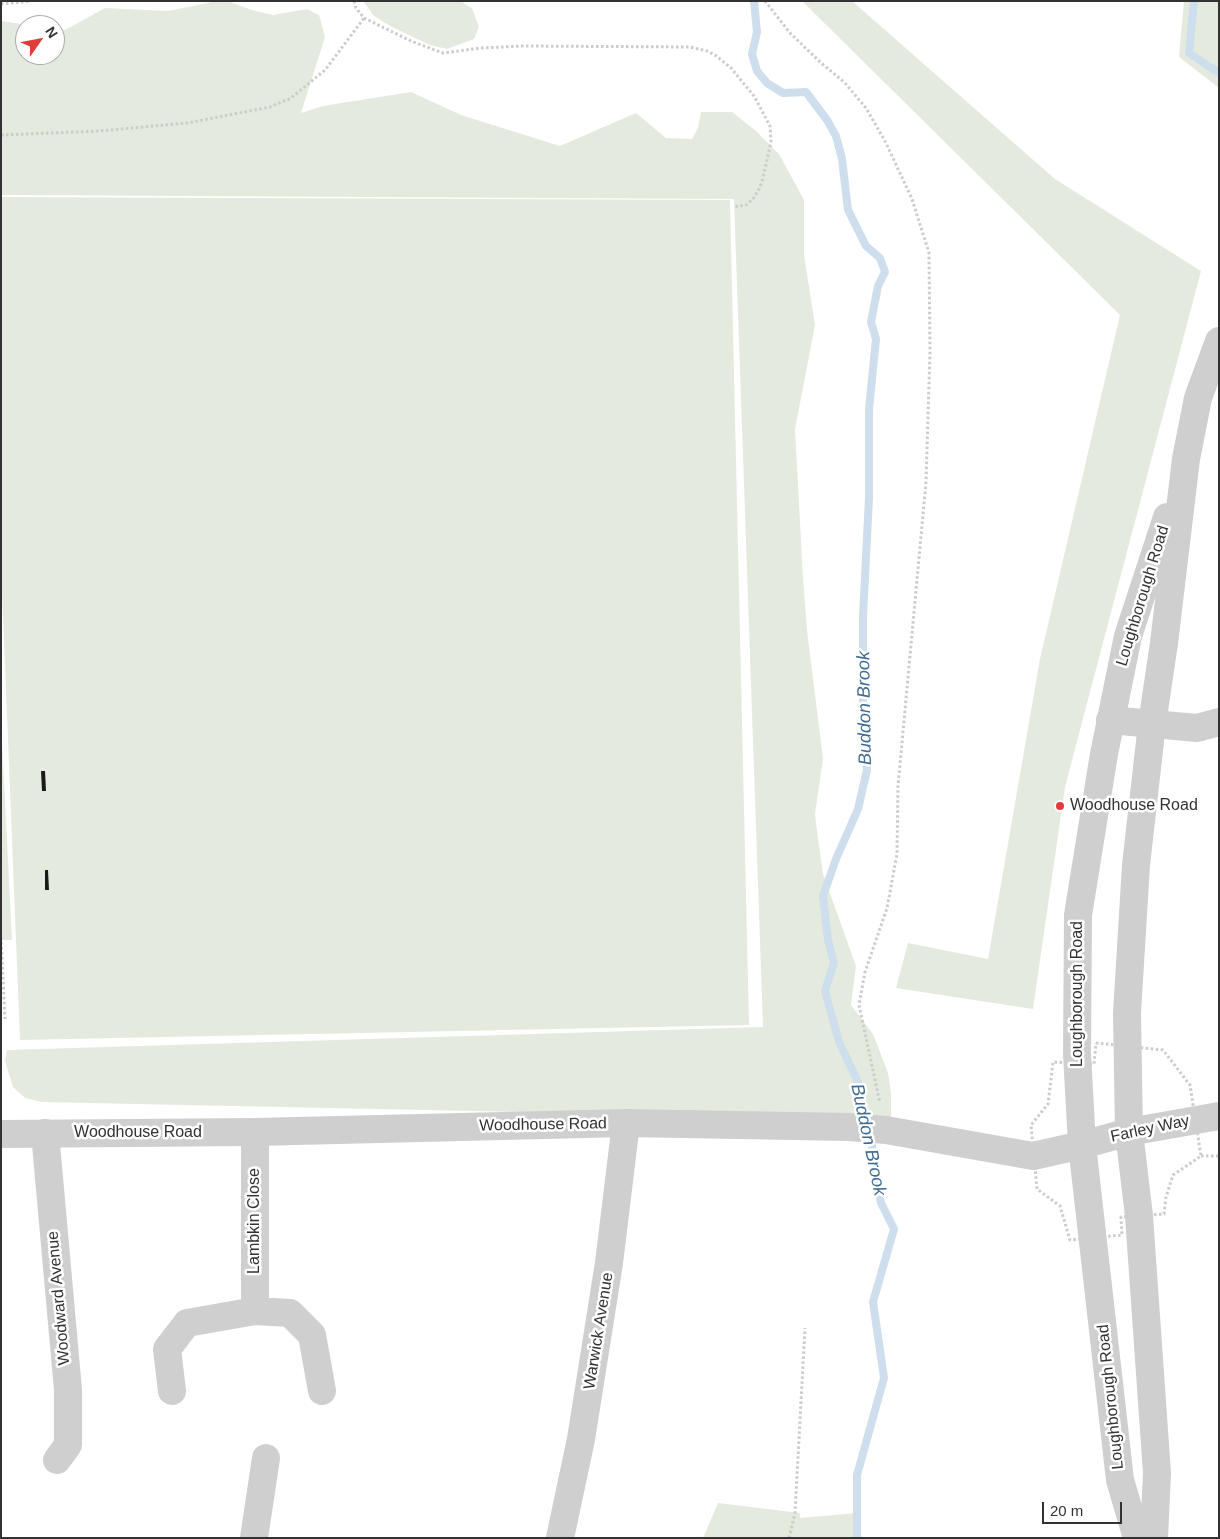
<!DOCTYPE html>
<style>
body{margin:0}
#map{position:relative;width:1220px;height:1539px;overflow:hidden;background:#fff;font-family:Arial,sans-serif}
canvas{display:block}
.frame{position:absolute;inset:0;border:2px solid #323232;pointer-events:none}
.north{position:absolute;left:15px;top:15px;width:50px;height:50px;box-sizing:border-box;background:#fff;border:1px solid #adadad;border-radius:50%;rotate:57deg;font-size:14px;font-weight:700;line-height:20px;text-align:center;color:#323232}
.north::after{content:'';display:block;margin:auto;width:18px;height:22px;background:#e23c3a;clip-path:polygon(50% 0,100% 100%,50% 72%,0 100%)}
.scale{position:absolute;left:1042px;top:1502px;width:80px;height:22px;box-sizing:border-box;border:2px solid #323232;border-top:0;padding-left:6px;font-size:15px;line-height:18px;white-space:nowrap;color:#323232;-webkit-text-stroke:4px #fff;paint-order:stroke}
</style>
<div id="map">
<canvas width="1220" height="1539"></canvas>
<div class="frame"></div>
<div class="north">N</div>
<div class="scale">20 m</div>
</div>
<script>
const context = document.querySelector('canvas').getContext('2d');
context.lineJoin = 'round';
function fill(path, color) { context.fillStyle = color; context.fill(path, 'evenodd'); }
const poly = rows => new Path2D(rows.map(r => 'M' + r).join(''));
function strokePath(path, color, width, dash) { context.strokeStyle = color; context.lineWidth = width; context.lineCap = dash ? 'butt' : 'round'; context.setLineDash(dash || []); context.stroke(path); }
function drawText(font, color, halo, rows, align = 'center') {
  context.font = font + ' Arial,sans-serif'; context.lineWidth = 5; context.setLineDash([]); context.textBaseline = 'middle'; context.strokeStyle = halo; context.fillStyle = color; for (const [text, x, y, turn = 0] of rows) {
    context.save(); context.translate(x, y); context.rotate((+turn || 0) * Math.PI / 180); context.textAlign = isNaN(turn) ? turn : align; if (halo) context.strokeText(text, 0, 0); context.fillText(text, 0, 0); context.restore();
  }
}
const green = poly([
 [363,1,464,1,463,3,472,8,479,27,474,39,447,49,430,45,392,27,374,16],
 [802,1,852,1,1055,179,1201,271,1065,787,1033,1009,896,988,908,943,988,959,1040,659,1120,315],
 [1184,1,1219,1,1219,88,1179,57],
 [212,2,230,2,252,10,273,15,307,9,319,15,325,37,301,113,323,106,411,92,461,115,560,146,636,113,666,138,692,139,698,128,701,112,732,112,756,131,779,154,804,200,804,255,815,325,795,429,803,578,807,630,823,759,815,814,817,831,823,874,856,966,851,1005,873,1034,888,1073,891,1093,891,1124,856,1119,41,1102,25,1098,13,1087,5,1061,7,1050,763,1027,734,199,1,195,1,21,29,25,25,25,25,55,55,55,55,28,65,30,105,8,168,11],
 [1,197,730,200,749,1025,20,1040,1,566],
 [1,721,12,940,1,940],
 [718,1503,800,1513,800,1518,857,1513,857,1538,703,1538]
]);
const stream = poly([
 [754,1,757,32,752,54,757,71,767,83,783,93,806,92,827,120,836,136,842,159,848,210,866,246,880,258,885,272,878,286,871,322,876,339,869,409,869,498,863,616,863,723,867,770,858,809,836,859,823,896,828,940,834,963,825,991,839,1042,858,1082,867,1123],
 [1194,1,1189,53,1219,73],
 [857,1538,857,1475,884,1378,873,1302,894,1229,881,1203,870,1134]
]);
const building = poly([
 [41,771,45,771,46,791,42,791],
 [45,870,48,870,49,890,45,890]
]);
const path = poly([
 [354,1,356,8,364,18,411,41,443,53,481,48,523,46,690,47,707,51,715,55,731,68,754,96,770,126,771,142,762,182,758,191,753,199,746,205,734,207],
 [765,1,790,33,820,62,844,82,866,108,886,143,912,199,929,253,930,351,926,482,898,786,897,854,887,908,865,972,859,1005,880,1103],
 [1,4,30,1],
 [1,135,99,131,187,123,270,107,291,98,325,70,364,18],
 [1,937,5,1019],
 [1096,1043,1163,1050,1190,1085,1201,1156,1173,1175,1166,1197,1164,1214,1121,1217,1122,1235,1070,1240,1060,1206,1037,1189,1031,1125,1048,1104,1053,1062,1094,1064,1096,1043],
 [1201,1156,1219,1156],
 [789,1538,795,1513,805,1328]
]);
const minor = poly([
 [1110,720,1197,728,1219,722],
 [255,1132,255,1311],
 [45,1133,68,1390,68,1445,57,1460],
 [172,1391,167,1349,187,1323,255,1311,290,1313,312,1335,322,1391],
 [254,1538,266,1458],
 [560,1538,581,1439,609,1263,626,1123]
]);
const tertiary = poly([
 [1,1134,255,1132,626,1123,849,1127,886,1130,1033,1156,1082,1145,1129,1132,1219,1116],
 [1137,1538,1120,1480,1082,1145,1077,1054,1078,915,1104,754,1128,636,1167,517],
 [1154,1538,1157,1473,1139,1216,1129,1132,1127,1013,1136,865,1152,724,1164,643,1186,459,1198,398,1219,341]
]);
const markers = [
 [1060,806,5,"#e23c3a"]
];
const streetNames = [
 ["Loughborough Road",1143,596,-73],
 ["Loughborough Road",1078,994,-90],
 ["Woodhouse Road",543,1125,-1],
 ["Farley Way",1150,1129,-12],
 ["Woodhouse Road",138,1133],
 ["Lambkin Close",255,1221,-90],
 ["Woodward Avenue",59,1298,-95],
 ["Warwick Avenue",599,1331,-81],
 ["Loughborough Road",1111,1397,-96]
];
const poiNames = [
 ["Woodhouse Road",1070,806]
];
const waterNames = [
 ["Buddon Brook",865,708,-91],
 ["Buddon Brook",868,1140,78]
];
fill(green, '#e4ebde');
strokePath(stream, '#cedeed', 8);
fill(building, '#191919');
strokePath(path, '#ccc', 3, [2.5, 2.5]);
strokePath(minor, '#cfcfcf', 28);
strokePath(tertiary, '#cfcfcf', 28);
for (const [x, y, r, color] of markers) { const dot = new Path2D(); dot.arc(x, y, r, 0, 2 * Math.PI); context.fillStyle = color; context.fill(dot); strokePath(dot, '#fff', 2); }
drawText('16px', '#323232', '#fff', streetNames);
drawText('16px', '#323232', '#fff', poiNames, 'left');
drawText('italic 18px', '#406c93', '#fff', waterNames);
</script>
